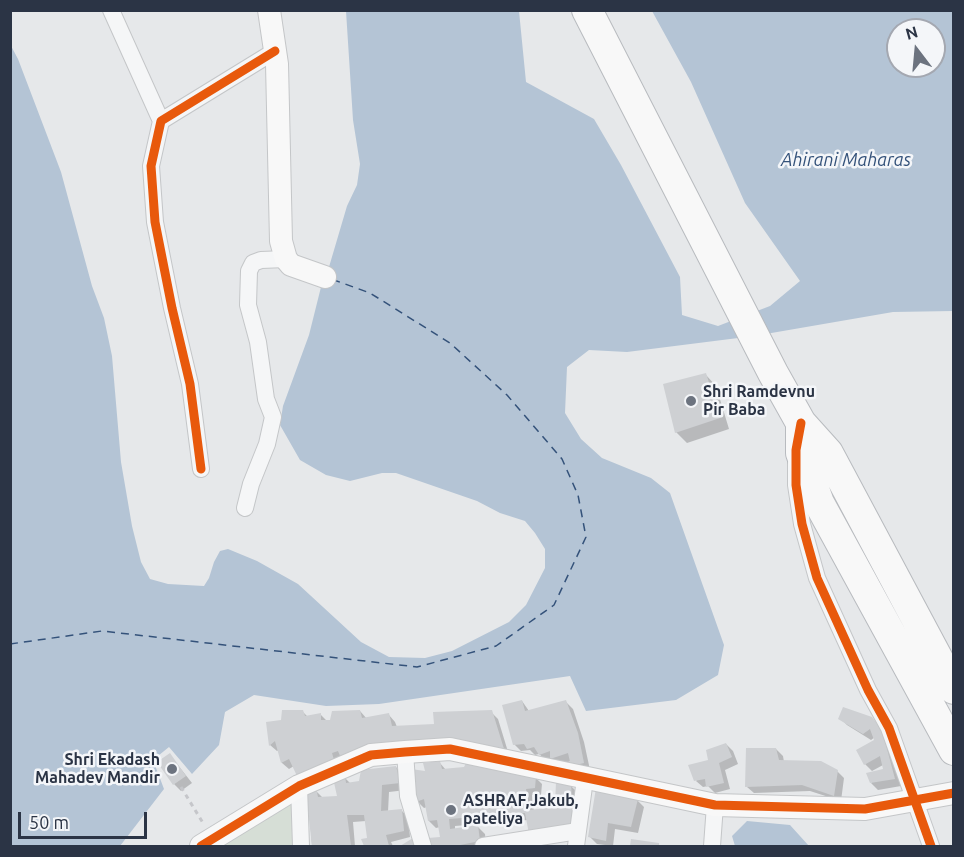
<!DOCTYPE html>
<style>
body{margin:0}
#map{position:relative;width:964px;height:857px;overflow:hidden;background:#e6e8ea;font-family:Ubuntu,sans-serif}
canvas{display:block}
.frame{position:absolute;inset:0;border:12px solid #2b3445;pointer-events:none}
.north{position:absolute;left:886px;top:18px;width:60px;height:60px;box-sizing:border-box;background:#f4f6f9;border:2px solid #a4a8b1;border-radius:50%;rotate:344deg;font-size:16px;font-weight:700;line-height:24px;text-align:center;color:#2b3445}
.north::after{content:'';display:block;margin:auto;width:21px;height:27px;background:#6c737f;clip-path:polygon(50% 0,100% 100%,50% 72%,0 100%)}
.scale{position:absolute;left:18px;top:812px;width:129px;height:27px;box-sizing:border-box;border:3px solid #2b3445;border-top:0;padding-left:8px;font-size:18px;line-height:21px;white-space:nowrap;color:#2b3445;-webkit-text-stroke:4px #f4f6f9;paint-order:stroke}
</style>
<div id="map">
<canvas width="964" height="857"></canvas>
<div class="frame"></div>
<div class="north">N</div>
<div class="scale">50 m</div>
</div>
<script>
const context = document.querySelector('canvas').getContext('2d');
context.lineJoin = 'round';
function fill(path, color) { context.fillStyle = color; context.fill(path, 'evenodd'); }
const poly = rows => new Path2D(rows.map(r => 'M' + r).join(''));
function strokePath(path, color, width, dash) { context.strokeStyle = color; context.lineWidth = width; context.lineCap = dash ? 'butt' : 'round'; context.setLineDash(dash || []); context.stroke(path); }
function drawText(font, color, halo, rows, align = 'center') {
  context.font = font + ' Ubuntu,sans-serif'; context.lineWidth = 5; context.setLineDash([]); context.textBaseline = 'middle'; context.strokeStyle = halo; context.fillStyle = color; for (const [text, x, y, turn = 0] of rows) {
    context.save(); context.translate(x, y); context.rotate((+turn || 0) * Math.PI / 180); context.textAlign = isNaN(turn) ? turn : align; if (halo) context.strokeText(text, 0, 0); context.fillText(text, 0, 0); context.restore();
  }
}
const green = poly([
 [299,786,301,846,201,846]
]);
const water = poly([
 [346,11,519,11,526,82,594,119,621,165,680,277,682,315,718,326,770,306,800,281,745,203,691,82,652,11,953,11,953,311,893,312,754,336,627,352,589,350,567,367,565,413,581,439,602,458,651,478,670,493,724,645,718,675,676,700,586,711,570,676,379,704,326,706,254,695,225,712,219,745,192,774,169,747,153,760,164,789,120,846,11,846,10,44,18,59,61,172,92,286,104,318,112,356,121,462,132,526,141,562,150,579,168,584,204,586,209,578,214,562,220,551,228,549,257,561,298,584,361,642,389,657,425,658,452,651,509,622,526,605,545,568,545,549,535,533,525,521,500,513,477,501,396,473,382,473,350,481,326,475,300,460,280,425,283,406,309,335,321,287,329,267,347,206,357,185,360,164,353,120],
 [898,30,934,30,934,66,898,66],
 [747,821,790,825,809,846,735,846,732,836]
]);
const shadow = poly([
 [706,375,716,386,729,429,687,443,676,432],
 [522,701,529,711,566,702,573,709,584,742,590,770,579,772,571,761,559,765,552,759,547,761,539,754,535,755,530,750,521,751,514,744],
 [844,709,888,738,901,786,878,790,871,783,884,770,883,765,872,771,865,764,858,751,876,740,875,737,871,740,847,725,840,718],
 [360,711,367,719,389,715,395,722,397,727,435,726,491,712,498,719,509,755,340,767,294,766,289,769,282,763,279,750,277,751,270,745,267,723,282,721,303,712,308,717,321,715,327,721],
 [726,744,733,751,738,764,725,770,730,789,715,793,708,786,703,787,696,781],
 [776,749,783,756,784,762,837,771,844,778,841,801,810,791,754,793,747,787],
 [170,755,192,783,181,791,174,784],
 [439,762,446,770,535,777,542,784,541,795,532,795,534,811,556,808,570,785,577,792,578,805,528,820,455,826,455,830,478,827,485,834,486,846,433,846,430,840,442,838,440,827,436,828,429,821,427,807,424,808,418,802,427,773],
 [396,767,402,774,406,790,389,792,388,812,401,810,408,817,410,837,391,842,393,846,365,846,363,840,368,839,366,821,353,822,355,846,312,846,308,793,315,790,323,798,339,798,345,778,351,784,361,783],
 [637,800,644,807,638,833,615,829,613,846,597,844,590,837]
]);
const ferry = poly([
 [10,644,102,631,417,667,496,646,554,605,586,537,578,495,562,459,507,395,450,343,370,293,334,280]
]);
const building = poly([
 [706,373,720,418,675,433,663,384],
 [522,700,525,711,566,700,578,733,584,763,571,766,568,753,550,759,550,751,539,755,534,747,527,749,524,744,513,745,502,705],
 [843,707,872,717,882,730,895,779,870,783,866,773,883,769,880,756,864,765,856,750,874,740,870,729,863,734,838,719],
 [282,710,303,710,305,716,321,713,321,720,330,720,332,711,360,710,362,718,389,713,392,726,434,724,433,712,492,710,504,749,341,758,338,751,332,753,334,760,318,765,322,770,297,776,289,759,281,763,275,741,269,746,266,722,281,720],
 [726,743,732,757,719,763,724,783,706,787,705,779,694,781,688,765,708,760,706,750],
 [746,748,776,748,779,760,821,761,838,770,834,796,802,785,745,787],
 [170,753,186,776,173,785,157,762],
 [440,761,442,769,464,767,467,761,536,776,535,788,526,789,529,810,555,807,556,781,571,784,572,800,577,802,572,826,529,834,525,813,449,819,450,829,478,825,480,841,455,846,431,846,428,838,440,837,437,820,428,821,424,799,416,802,411,769,425,771,423,763],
 [396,766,400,783,382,785,381,811,402,809,404,831,386,835,389,846,364,846,361,839,367,838,364,815,347,815,351,846,312,846,306,792,316,788,318,797,337,796,333,778,345,776,346,783,359,781,361,770],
 [596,788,638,799,631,827,608,823,606,841,588,837],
 [413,838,417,846,400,846],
 [631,839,659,843,659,846,630,846]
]);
const path = poly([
 [181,787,203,823]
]);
const street = poly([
 [111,10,161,121],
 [796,463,796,485,802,524,817,578,868,690,889,728,931,846],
 [201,469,190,384,172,308,155,222,151,166,161,121,275,51],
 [245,508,251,484,267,444,273,417,266,399,258,342,248,305,249,271,253,263,261,260,286,259],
 [405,752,408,796,423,846],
 [299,786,301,846],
 [483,846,578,831],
 [576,846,585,779],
 [712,846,715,805]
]);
const secondary = poly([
 [269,10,277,64,281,241,286,259,291,265,325,277],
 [201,846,299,786,371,755,405,752,450,749,715,805,865,809,954,793]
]);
const highway = poly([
 [587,10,773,373,801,423,828,453,954,689],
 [801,423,801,453,819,503,954,750]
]);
const cycleway = poly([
 [801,423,796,450,796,485,802,524,817,578,868,690,889,728,931,846],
 [201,469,190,384,172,308,155,222,151,166,161,121,275,51],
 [201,846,299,786,371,755,405,752,450,749,715,805,865,809,954,793]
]);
const markers = [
 [691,401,6,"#6c737f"],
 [172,769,6,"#6c737f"],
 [451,810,6,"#6c737f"]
];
const poiNames = [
 ["Shri Ramdevnu",703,392],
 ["Pir Baba",703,410],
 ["Shri Ekadash",160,760,"right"],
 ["Mahadev Mandir",160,778,"right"],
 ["ASHRAF,Jakub,",463,801],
 ["pateliya",463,819]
];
const waterNames = [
 ["Ahirani Maharas",846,160]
];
fill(green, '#d6ded6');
fill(water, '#b4c4d5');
fill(shadow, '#0003');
strokePath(ferry, '#34527a', 1.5, [8, 6]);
fill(building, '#ced0d3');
strokePath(street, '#c4c6c8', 18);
strokePath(secondary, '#c4c6c8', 24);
strokePath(highway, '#b8bbbf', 32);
strokePath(path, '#c5c6ca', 3, [4.5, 4.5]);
strokePath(street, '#f5f6f7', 16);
strokePath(secondary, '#f8f8f8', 22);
strokePath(highway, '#f8f8f8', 30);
strokePath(cycleway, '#e8590c', 9);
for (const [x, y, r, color] of markers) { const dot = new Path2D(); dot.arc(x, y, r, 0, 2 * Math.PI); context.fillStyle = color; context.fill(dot); strokePath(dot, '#f4f6f9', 2); }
drawText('bold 16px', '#2b3445', '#f4f6f9', poiNames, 'left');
drawText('italic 18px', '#34527a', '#f4f6f9', waterNames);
</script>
